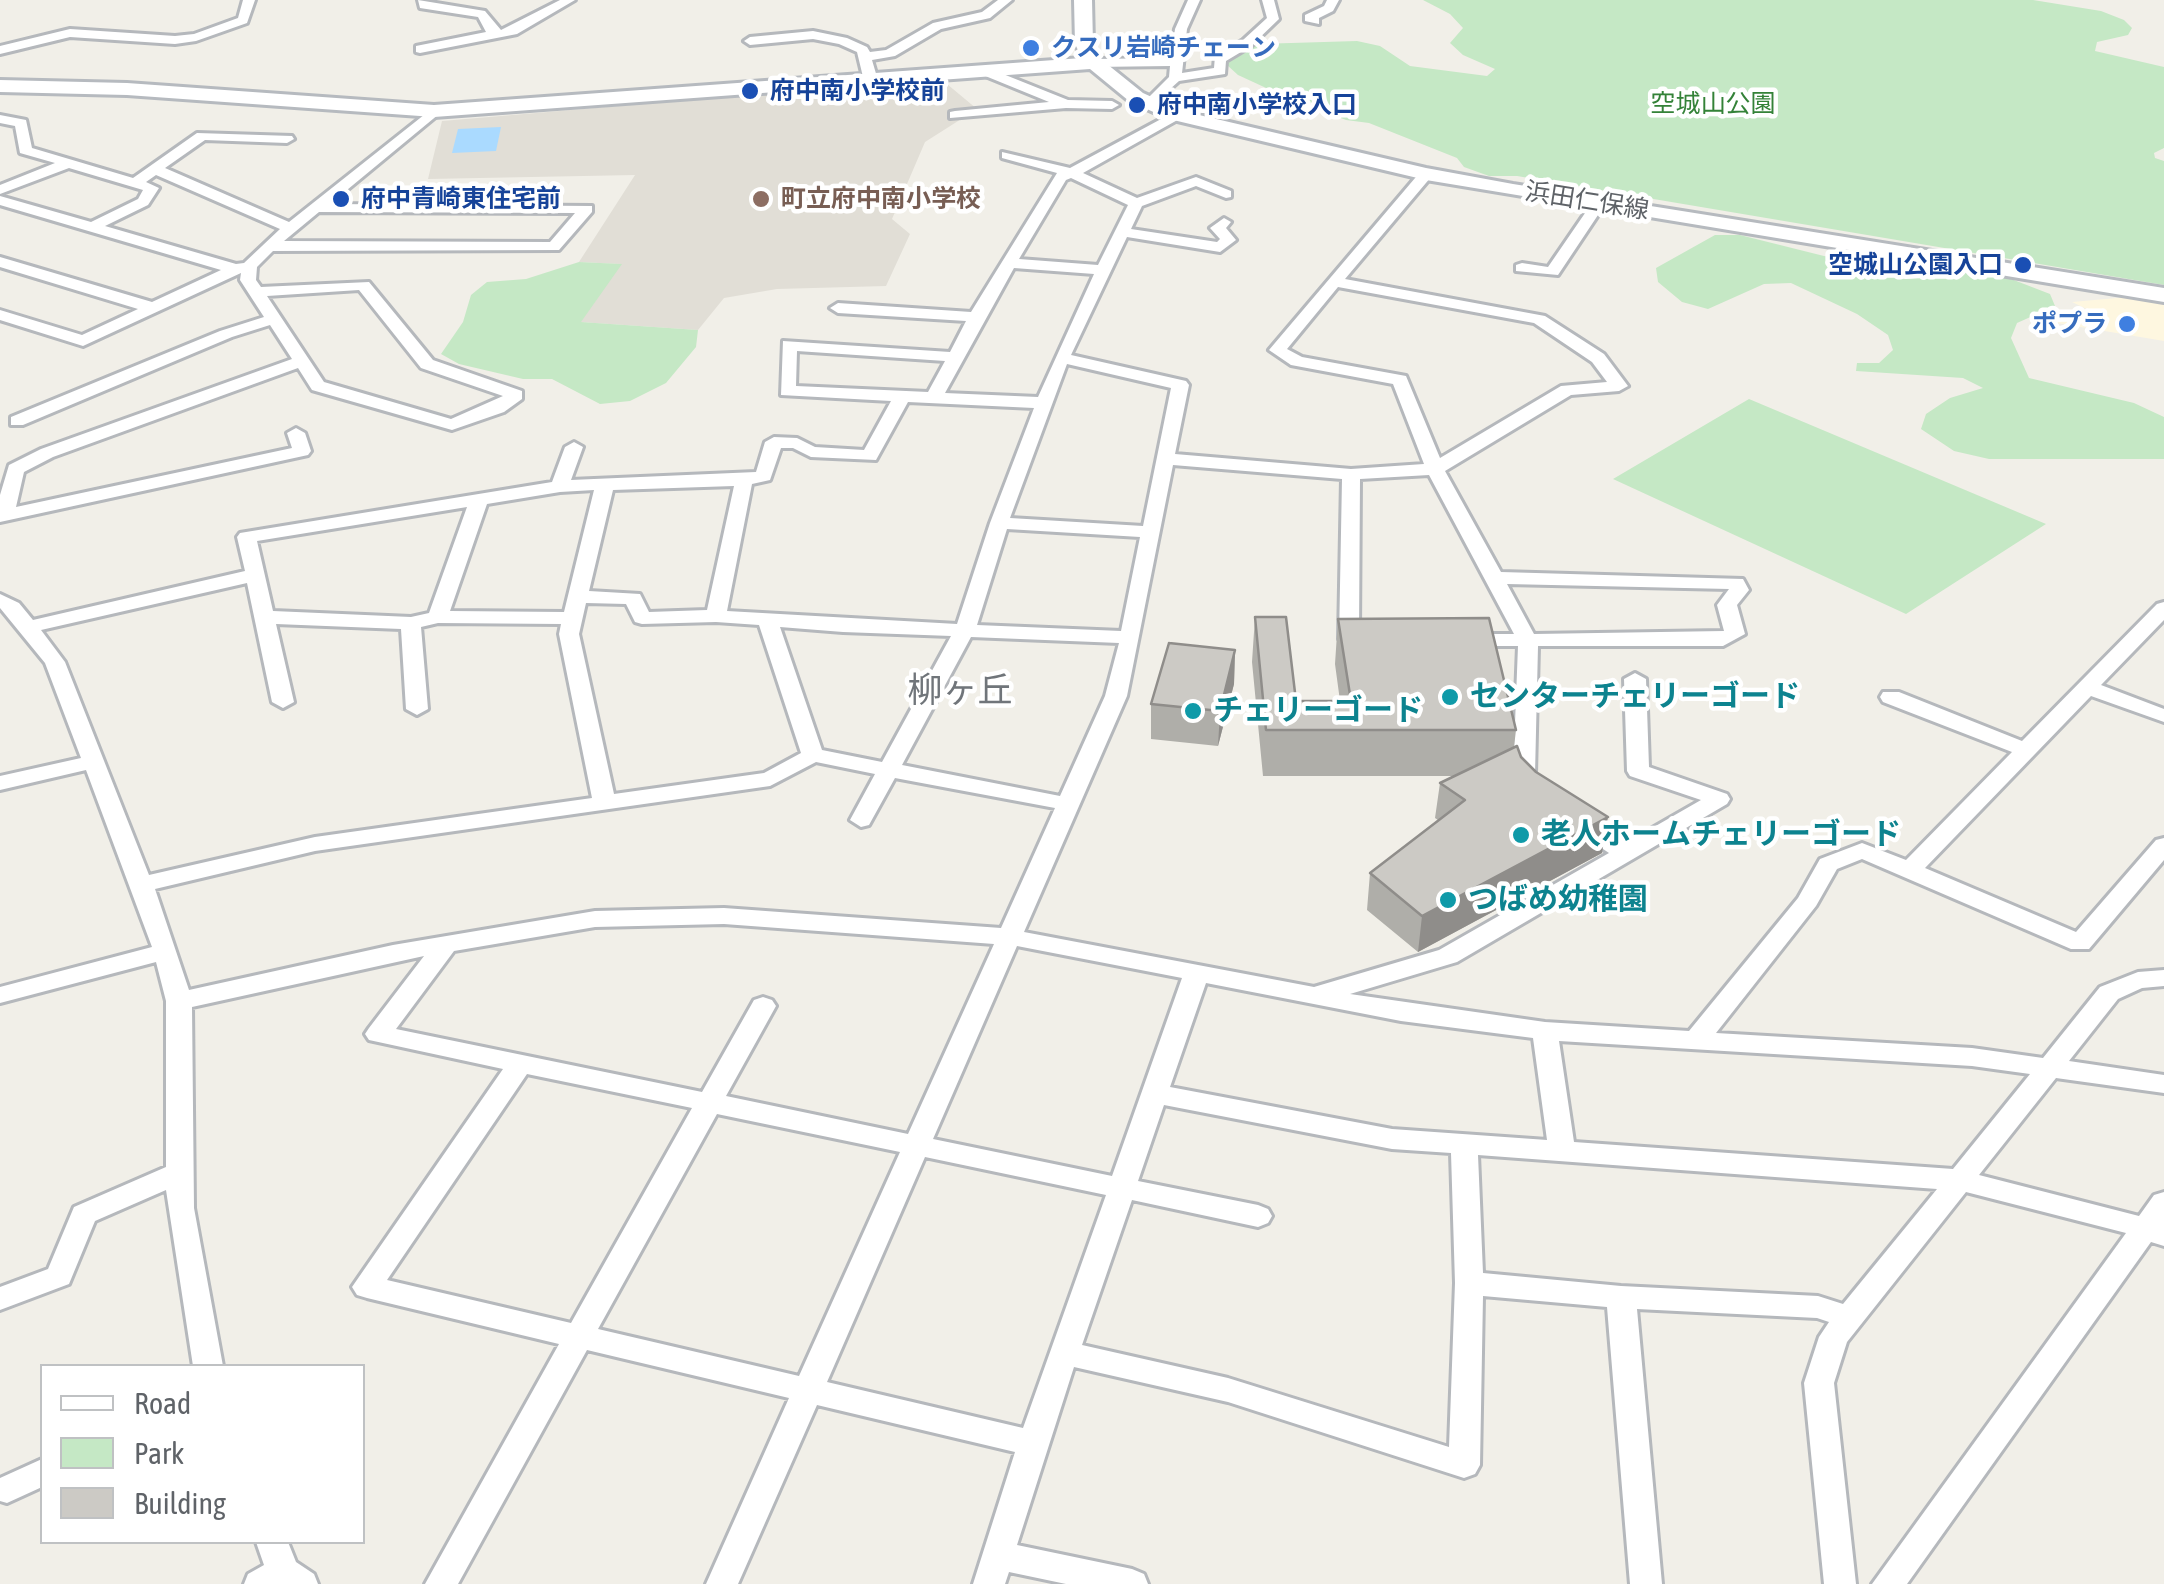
<!DOCTYPE html>
<meta charset="utf-8">
<style>
body{margin:0}
#map{position:relative;width:2164px;height:1584px;overflow:hidden;background:#f1efe8;font-family:"Asap Condensed",sans-serif}
canvas{display:block}
.legend{position:absolute;left:40px;top:1364px;width:325px;height:180px;box-sizing:border-box;background:#fff;border:2px solid #bfc1c3;margin:0;padding:12px 18px;list-style:none;font-size:30px;color:#5f6368}
.legend li{display:flex;align-items:center;gap:20px;height:50px}
.legend b{width:50px;border:2px solid #bfc1c3}
</style>
<div id="map">
<canvas width="2164" height="1584"></canvas>
<ul class="legend">
<li><b style="height:12px;background:#fff"></b>Road</li>
<li><b style="height:28px;background:#c5e8c5"></b>Park</li>
<li><b style="height:28px;background:#cccac5"></b>Building</li>
</ul>
</div>
<script>
const context = document.querySelector('canvas').getContext('2d');
context.lineJoin = 'round';
function fill(path, color) { context.fillStyle = color; context.fill(path, 'evenodd'); }
const poly = rows => new Path2D(rows.map(r => 'M' + r).join(''));
function strokePath(path, color, width, dash) { context.strokeStyle = color; context.lineWidth = width; context.lineCap = dash ? 'butt' : 'round'; context.setLineDash(dash || []); context.stroke(path); }
function drawText(font, color, halo, rows, align = 'center') {
  context.font = font + ' "Asap Condensed","Noto Sans JP",sans-serif'; context.lineWidth = 9; context.setLineDash([]); context.textBaseline = 'middle'; context.strokeStyle = halo; context.fillStyle = color; for (const [text, x, y, turn = 0] of rows) {
    context.save(); context.translate(x, y); context.rotate((+turn || 0) * Math.PI / 180); context.textAlign = isNaN(turn) ? turn : align; if (halo) context.strokeText(text, 0, 0); context.fillText(text, 0, 0); context.restore();
  }
}
const commercial = poly([
 [2128,297,2164,303,2164,341,2045,321,2054,314,2070,317,2091,311,2072,302]
]);
const education = poly([
 [947,78,947,84,977,109,925,142,892,219,910,234,886,286,777,289,724,298,698,330,580,322,620,264,579,262,635,175,428,179,442,121]
]);
const green = poly([
 [1423,0,2033,0,2101,11,2124,20,2132,28,2128,35,2097,42,2095,51,2164,67,2164,148,2154,153,2155,158,2164,161,2164,285,1517,176,1489,176,1464,167,1457,158,1369,123,1346,120,1277,93,1238,75,1227,65,1233,55,1258,44,1357,41,1380,46,1410,66,1487,76,1495,69,1463,55,1450,43,1463,28,1450,14],
 [1715,235,1740,235,1824,256,2006,277,2050,294,2055,306,2017,323,2011,338,2029,378,2134,403,2164,417,2164,459,1989,459,1954,451,1921,429,1926,414,1950,398,1983,388,1963,378,1856,371,1857,363,1879,363,1893,350,1888,335,1857,314,1791,283,1764,284,1708,309,1682,302,1658,282,1656,268],
 [579,262,622,264,581,322,698,330,696,347,666,383,630,401,600,404,552,379,523,379,459,364,441,354,463,322,471,295,487,282,526,279],
 [1749,399,2046,524,1906,614,1613,479]
]);
const water = poly([
 [501,127,496,151,452,153,458,129]
]);
const street = poly([
 [243,0,255,0,247,23,196,41,175,44,70,37,0,54,0,46,70,29,175,36,194,34,238,18,243,0],
 [418,0,485,11,501,30,560,0,575,0,517,34,420,53,416,52,416,46,486,32,478,17,420,8,418,0],
 [998,0,1012,0,990,18,941,29,895,56,872,60,877,77,870,81,863,77,857,52,839,44,813,39,750,45,744,41,750,37,813,31,847,38,867,47,870,52,886,50,933,23,982,12,998,0],
 [1188,0,1200,0,1187,29,1182,73,1214,68,1215,56,1243,40,1267,18,1262,0,1274,0,1279,19,1251,46,1226,61,1225,74,1179,81,1149,108,1142,104,1169,77,1170,66,1094,67,1088,63,1094,59,1171,58,1175,29,1188,0],
 [1327,0,1339,0,1333,11,1319,18,1319,24,1305,21,1305,15,1324,6,1327,0],
 [983,66,1068,100,1112,101,1119,105,1112,109,1066,108,950,118,950,112,955,111,1049,102,978,73,978,67,983,66],
 [434,107,439,108,439,114,330,204,592,206,592,212,559,250,273,251,257,267,256,280,261,287,369,282,433,360,522,391,522,399,504,412,452,430,312,390,298,368,53,457,24,472,16,507,292,448,287,433,296,428,305,433,311,451,308,455,0,522,0,495,9,465,41,449,292,359,270,325,232,337,23,425,11,425,11,417,220,331,264,317,240,280,241,273,83,346,0,320,0,310,82,335,138,309,0,267,0,257,152,302,221,270,0,205,0,196,91,222,138,199,143,190,69,168,0,194,0,185,55,163,20,153,15,126,0,123,0,115,26,120,32,148,133,178,197,133,292,136,294,139,287,143,205,140,165,168,289,222,434,107],
 [156,175,280,229,244,263,236,264,105,226,148,205,159,188,146,182,156,175],
 [319,212,575,213,550,242,284,241,319,212],
 [359,290,421,368,503,396,451,419,324,382,267,296,359,290],
 [1176,111,1181,112,1181,118,1083,173,1137,198,1196,177,1231,191,1231,197,1226,198,1196,186,1142,206,1131,229,1217,242,1220,239,1210,228,1224,218,1231,222,1226,228,1236,240,1220,252,1127,237,1071,355,1186,381,1189,385,1175,454,1351,469,1424,464,1393,384,1291,365,1269,350,1421,171,1431,171,1431,177,1345,279,1545,316,1604,354,1628,386,1619,391,1571,395,1445,471,1501,572,1743,579,1749,590,1737,605,1745,634,1723,646,1538,646,1535,774,1542,784,1539,789,1523,789,1513,775,1518,646,1467,646,1457,640,1467,634,1514,634,1429,475,1360,479,1359,633,1370,639,1367,643,1349,645,1339,639,1342,479,1173,465,1127,696,1024,932,1314,987,1439,950,1609,853,1570,827,1567,822,1570,817,1586,817,1626,843,1701,800,1630,776,1627,771,1624,679,1635,673,1646,679,1649,767,1727,794,1730,799,1727,804,1457,962,1350,994,1545,1022,1689,1031,1798,898,1820,859,1862,843,1906,860,2012,752,1883,702,1880,697,1883,692,1899,692,2022,741,2157,604,2164,602,2164,620,2101,685,2164,709,2164,722,2091,696,1925,868,2076,932,2156,840,2164,838,2164,860,2089,949,2071,949,1862,859,1837,869,1816,906,1716,1033,1972,1048,2043,1058,2100,987,2138,972,2164,970,2164,986,2142,988,2118,999,2069,1061,2164,1075,2164,1093,2056,1078,1979,1175,2139,1216,2154,1195,2164,1192,2164,1246,2151,1242,1907,1584,1872,1584,2126,1233,1966,1192,1847,1342,1834,1383,1856,1584,1824,1584,1804,1383,1819,1337,1829,1322,1817,1318,1637,1309,1662,1584,1630,1584,1607,1307,1483,1296,1480,1465,1475,1474,1464,1478,1228,1402,1074,1367,1017,1545,1132,1569,1144,1574,1148,1584,1066,1584,1009,1572,1005,1584,973,1584,1015,1452,817,1405,738,1584,706,1584,789,1398,587,1350,458,1584,425,1584,559,1344,367,1298,357,1295,352,1287,503,1069,369,1040,365,1034,369,1028,424,956,192,1007,194,1208,223,1366,193,1366,166,1190,95,1221,69,1284,0,1310,0,1287,48,1269,74,1207,166,1167,166,1001,156,962,0,1003,0,987,152,947,86,770,0,790,0,776,81,758,45,663,0,608,0,594,19,603,33,620,245,571,237,537,240,533,552,482,565,447,574,442,583,447,571,480,756,472,765,442,774,437,797,438,815,447,864,450,891,401,781,395,783,341,950,352,966,321,838,313,830,308,838,303,971,312,1057,173,1002,158,1002,152,1070,168,1176,111],
 [1071,178,1128,205,1098,265,1019,259,1066,180,1071,178],
 [1014,268,1094,274,1038,397,945,393,1014,268],
 [1338,287,1534,323,1592,362,1607,382,1561,386,1440,458,1406,376,1302,357,1287,349,1338,287],
 [797,351,945,361,928,392,796,386,797,351],
 [1067,364,1171,388,1143,526,1010,518,1067,364],
 [908,402,1034,408,990,523,957,624,727,611,752,484,770,480,781,448,793,448,811,457,876,460,908,402],
 [734,486,707,610,649,612,640,594,589,591,613,490,734,486],
 [594,490,564,612,450,611,487,504,560,492,594,490],
 [467,507,429,613,411,617,273,611,257,541,467,507],
 [1007,529,1140,537,1121,631,977,625,1007,529],
 [247,583,272,702,283,708,294,702,276,624,401,629,406,709,417,715,428,709,421,627,438,623,561,624,559,634,592,798,315,837,149,875,65,662,41,630,247,583],
 [1507,584,1729,589,1717,605,1724,631,1534,634,1507,584],
 [586,603,626,604,635,622,642,624,716,622,759,625,801,753,764,773,614,794,579,634,586,603],
 [780,627,843,632,951,636,882,762,822,750,780,627],
 [971,637,1119,643,1105,696,1060,796,902,765,971,637],
 [816,762,875,774,850,820,861,827,869,825,895,778,1055,808,1001,928,724,908,595,911,393,945,189,990,155,889,315,851,770,786,816,762],
 [724,924,994,944,908,1134,726,1096,776,1006,772,1000,763,997,754,1000,702,1092,396,1029,454,951,595,927,724,924],
 [1017,946,1182,978,1112,1176,933,1139,1017,946],
 [1206,983,1401,1021,1533,1038,1547,1140,1392,1129,1170,1087,1206,983],
 [1559,1041,1972,1066,2030,1074,1953,1169,1574,1142,1559,1041],
 [527,1074,692,1108,571,1323,387,1280,527,1074],
 [1164,1105,1392,1149,1451,1153,1455,1283,1449,1447,1228,1378,1082,1345,1132,1200,1258,1227,1268,1223,1272,1216,1268,1209,1258,1205,1138,1181,1164,1105],
 [717,1114,900,1152,799,1376,598,1329,717,1114],
 [1478,1155,1937,1189,1843,1304,1818,1296,1621,1286,1483,1273,1478,1155],
 [925,1157,1106,1195,1023,1428,827,1382,925,1157],
 [1594,200,1606,203,1558,275,1516,271,1516,265,1522,263,1548,267,1594,200],
 [42,1459,42,1487,7,1503,0,1501,0,1478,42,1459],
 [256,1542,288,1542,296,1562,314,1574,318,1584,244,1584,248,1574,264,1565,256,1542]
]);
const secondary = poly([
 [1074,0,1092,0,1093,44,1102,60,1143,93,1182,111,1426,168,1513,184,2164,288,2164,302,1426,180,1169,119,1129,101,1090,69,434,117,127,95,0,92,0,80,127,83,434,105,1082,58,1075,44,1074,0]
]);
const wall = poly([
 [1255,617,1296,701,1340,701,1335,664,1338,619,1516,730,1514,747,1602,853,1418,952,1367,910,1370,873,1438,820,1435,818,1440,783,1453,776,1263,776,1252,662],
 [1235,650,1234,684,1218,746,1151,739,1151,704]
]);
const shadedWall = poly([
 [1235,650,1234,684,1218,746,1220,711],
 [1608,817,1602,853,1418,952,1422,916]
]);
const building = poly([
 [1255,617,1286,617,1296,701,1351,701,1338,619,1489,618,1516,730,1266,730,1255,617],
 [1169,643,1235,650,1220,711,1151,704,1169,643],
 [1517,746,1521,757,1536,772,1608,817,1422,916,1370,873,1465,800,1440,783,1517,746]
]);
const markers = [
 [1031,48,10,"#3f7fe0"],
 [750,91,10,"#1a4fb4"],
 [1137,105,10,"#1a4fb4"],
 [341,199,10,"#1a4fb4"],
 [761,199,10,"#8d6e63"],
 [2023,265,10,"#1a4fb4"],
 [2127,324,10,"#3f7fe0"],
 [1450,697,10,"#0f9aa8"],
 [1193,711,10,"#0f9aa8"],
 [1521,835,10,"#0f9aa8"],
 [1448,900,10,"#0f9aa8"]
];
const farShopnames = [
 ["クスリ岩崎チェーン",1051,48],
 ["ポプラ",2107,324,"right"]
];
const farTransitnames = [
 ["府中南小学校前",770,91],
 ["府中南小学校入口",1157,105],
 ["府中青崎東住宅前",361,199],
 ["空城山公園入口",2003,265,"right"]
];
const farParknames = [
 ["空城山公園",1713,104]
];
const farEducationnames = [
 ["町立府中南小学校",781,199]
];
const farStreetnames = [
 ["浜田仁保線",1587,201,9]
];
const cultureNames = [
 ["センターチェリーゴード",1470,697],
 ["チェリーゴード",1213,711],
 ["老人ホームチェリーゴード",1541,835],
 ["つばめ幼稚園",1468,900]
];
const quarterNames = [
 ["柳ヶ丘",960,691]
];
fill(commercial, '#fef7e0');
fill(education, '#e1ded6');
fill(green, '#c5e8c5');
fill(water, '#aadaff');
strokePath(street, '#b5b8bc', 6);
strokePath(secondary, '#b6babf', 6);
fill(street, '#fff');
fill(secondary, '#fff');
fill(wall, '#afaea9');
fill(shadedWall, '#8f8d8a');
fill(building, '#cccac5');
strokePath(building, '#8f8d8a', 2.5);
for (const [x, y, r, color] of markers) { const dot = new Path2D(); dot.arc(x, y, r, 0, 2 * Math.PI); context.fillStyle = color; context.fill(dot); strokePath(dot, '#fff', 4); }
drawText('bold 25px', '#366cbe', '#fff', farShopnames, 'left');
drawText('bold 25px', '#164399', '#fff', farTransitnames, 'left');
drawText('25px', '#348238', '#fff', farParknames);
drawText('bold 25px', '#785e54', '#fff', farEducationnames, 'left');
drawText('25px', '#5f6368', '#fff', farStreetnames);
drawText('bold 30px', '#0d838f', '#fff', cultureNames, 'left');
drawText('35px', '#70757a', '#fff', quarterNames);
</script>
